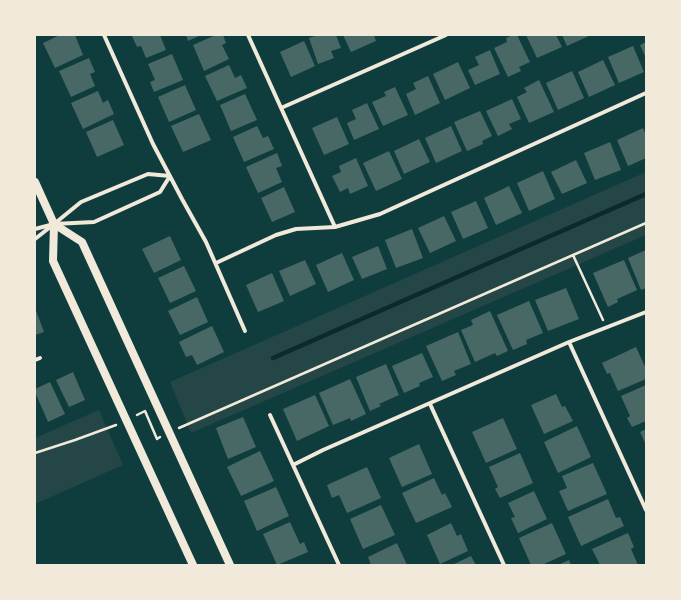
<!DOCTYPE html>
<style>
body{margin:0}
#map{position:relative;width:681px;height:600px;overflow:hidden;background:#0f3d3e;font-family:"Fira Sans",sans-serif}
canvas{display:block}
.frame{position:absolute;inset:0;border:36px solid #f1e9da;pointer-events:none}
</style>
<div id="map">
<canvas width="681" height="600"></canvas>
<div class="frame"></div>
</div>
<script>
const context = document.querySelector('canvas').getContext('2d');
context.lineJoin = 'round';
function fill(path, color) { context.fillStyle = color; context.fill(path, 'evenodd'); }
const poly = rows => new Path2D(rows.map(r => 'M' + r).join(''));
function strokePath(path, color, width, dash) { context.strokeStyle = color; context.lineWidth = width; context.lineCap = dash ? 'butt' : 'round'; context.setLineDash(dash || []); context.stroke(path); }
const green = poly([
 [646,172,646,235,191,433,170,382],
 [99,410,123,465,35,504,35,438]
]);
const stream = poly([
 [273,358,646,194]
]);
const building = poly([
 [60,35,75,35,83,55,55,68,43,43],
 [133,35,160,35,166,50,146,58,141,46,137,47,132,36],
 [186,35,201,35,188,41],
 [216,35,223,35,226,43,222,45,229,59,204,71,193,45],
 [318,35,336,35,341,48,331,51,334,58,318,64,309,38],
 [343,35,374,35,376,41,351,52],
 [513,35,517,35,530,62,519,67,521,71,508,77,494,48,507,42,506,38],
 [526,35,556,35,562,47,537,58],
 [562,35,591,35,567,46],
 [304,41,315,66,291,77,280,52],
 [646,42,646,58,640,45],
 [633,46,644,72,619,83,608,57],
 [490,50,500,74,475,85,468,70,479,65,475,57],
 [172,54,183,80,154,92,150,82,155,80,148,64],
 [89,58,95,72,90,74,95,86,71,97,59,71],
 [603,60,615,85,589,97,578,72],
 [458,62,470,88,445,100,433,74],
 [229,65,235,78,241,75,247,88,217,101,205,76],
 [572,71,584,98,558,110,546,83],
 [428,76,440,103,415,115,406,94,416,89,413,83],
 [539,80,554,112,529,123,517,97,527,92,524,88],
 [185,85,196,110,169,122,158,97],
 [395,87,408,115,383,126,372,102,386,96,384,92],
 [98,91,103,103,108,100,114,114,83,129,71,103],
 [245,94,257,120,231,131,220,105],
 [512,99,521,119,509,124,512,129,498,136,486,111],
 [367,103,379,129,354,140,347,123,356,119,352,110],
 [480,111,492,136,482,141,483,144,467,151,454,122],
 [199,114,211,140,183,152,171,126],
 [337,117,349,144,324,155,312,128],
 [113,120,124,145,97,157,86,132],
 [257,126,263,138,268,136,274,149,244,162,233,137],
 [451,126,462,151,436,163,425,138],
 [643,128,646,135,646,158,628,166,617,140],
 [419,139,430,162,404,174,394,151],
 [610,142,621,170,595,180,584,153],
 [389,151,402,179,376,191,363,163],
 [277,153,282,166,276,168,282,182,258,193,246,167],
 [356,158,368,186,350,194,348,188,340,192,332,176,341,172,339,166],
 [576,160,587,183,562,194,551,172],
 [543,171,555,199,529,211,517,183],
 [509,186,522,213,496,225,484,198],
 [284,187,295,212,272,222,261,198],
 [476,201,488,228,463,239,451,212],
 [444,216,456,241,430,253,418,228],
 [412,229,423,258,396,268,385,240],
 [170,236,181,260,154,273,142,249],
 [378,246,387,269,362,279,352,257],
 [646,250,646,288,641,290,628,258],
 [342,253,354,280,328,292,316,265],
 [305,260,316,284,290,296,279,271],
 [624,260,637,290,617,299,618,302,608,307,593,273],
 [184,266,196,291,170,303,158,278],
 [272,273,284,301,258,312,246,285],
 [566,288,579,319,548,331,535,300],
 [197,297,208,322,180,335,168,311],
 [529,301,543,333,526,340,527,344,513,350,497,315],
 [35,308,44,332,35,335],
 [490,311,508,351,497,356,495,353,475,362,461,330,473,325,471,320],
 [212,326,224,352,197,365,192,355,186,357,179,342],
 [458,332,471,364,454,371,456,375,442,381,426,346],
 [636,347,646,369,646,379,618,391,610,373,607,374,602,363],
 [422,353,433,377,419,383,420,386,404,393,392,366],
 [386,364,399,395,379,404,381,406,370,411,356,377],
 [73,372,85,400,69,407,56,380],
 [350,379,366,414,351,421,350,418,333,425,319,393],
 [50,382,65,414,48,422,35,392,35,389],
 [646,385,646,421,632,427,627,418,630,416,621,396],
 [556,394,562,407,565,406,573,421,544,434,531,405],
 [315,395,329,426,297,441,283,409],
 [243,417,256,447,228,459,216,428],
 [503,418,517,449,486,463,472,432],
 [577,426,591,457,558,473,544,442],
 [646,429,646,445,640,432],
 [419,444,432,474,402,487,389,458],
 [260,451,274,481,241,496,227,467],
 [520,453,533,483,500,498,495,489,498,487,489,467],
 [593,463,607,494,568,511,559,491,567,488,562,476],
 [367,467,381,498,347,513,339,495,332,498,327,485],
 [434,478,442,495,445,493,452,507,416,523,402,493],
 [276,487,289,516,257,531,244,501],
 [534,491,547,519,518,533,511,518,515,517,508,503],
 [608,499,616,518,620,517,624,526,581,546,568,517],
 [381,505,395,535,363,549,350,519],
 [290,522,300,544,304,542,308,552,277,565,263,534],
 [451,523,457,536,461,534,468,551,440,564,427,535],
 [552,523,566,554,542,565,531,565,519,538],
 [628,533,634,547,631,549,638,565,600,565,592,549],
 [397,543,407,565,371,565,368,557],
 [471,556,476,565,452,565],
 [569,560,571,565,558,565]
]);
const path = poly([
 [573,255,603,320],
 [137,415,145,411,157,439,160,437],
 [179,428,646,223],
 [35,453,75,440,116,425]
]);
const minor = poly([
 [104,35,153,144,182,199,206,242,245,331],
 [248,35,335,227],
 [281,108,446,35],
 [35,229,54,224,94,222,160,192,170,176,148,174,81,202,54,224,35,239],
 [216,263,276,235,296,229,335,227,380,214,646,93],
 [569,342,646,510],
 [35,360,40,358],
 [430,404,504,565],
 [270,415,339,565],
 [293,465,323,450,569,342,646,312]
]);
const secondary = poly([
 [35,182,54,224,53,261,193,565],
 [54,224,82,242,230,565]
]);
fill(green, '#244646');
strokePath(stream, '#0a2a2b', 4.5);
fill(building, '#486865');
strokePath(path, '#f1e9da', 2.5);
strokePath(minor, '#f1e9da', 4);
strokePath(secondary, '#f1e9da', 8);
</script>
